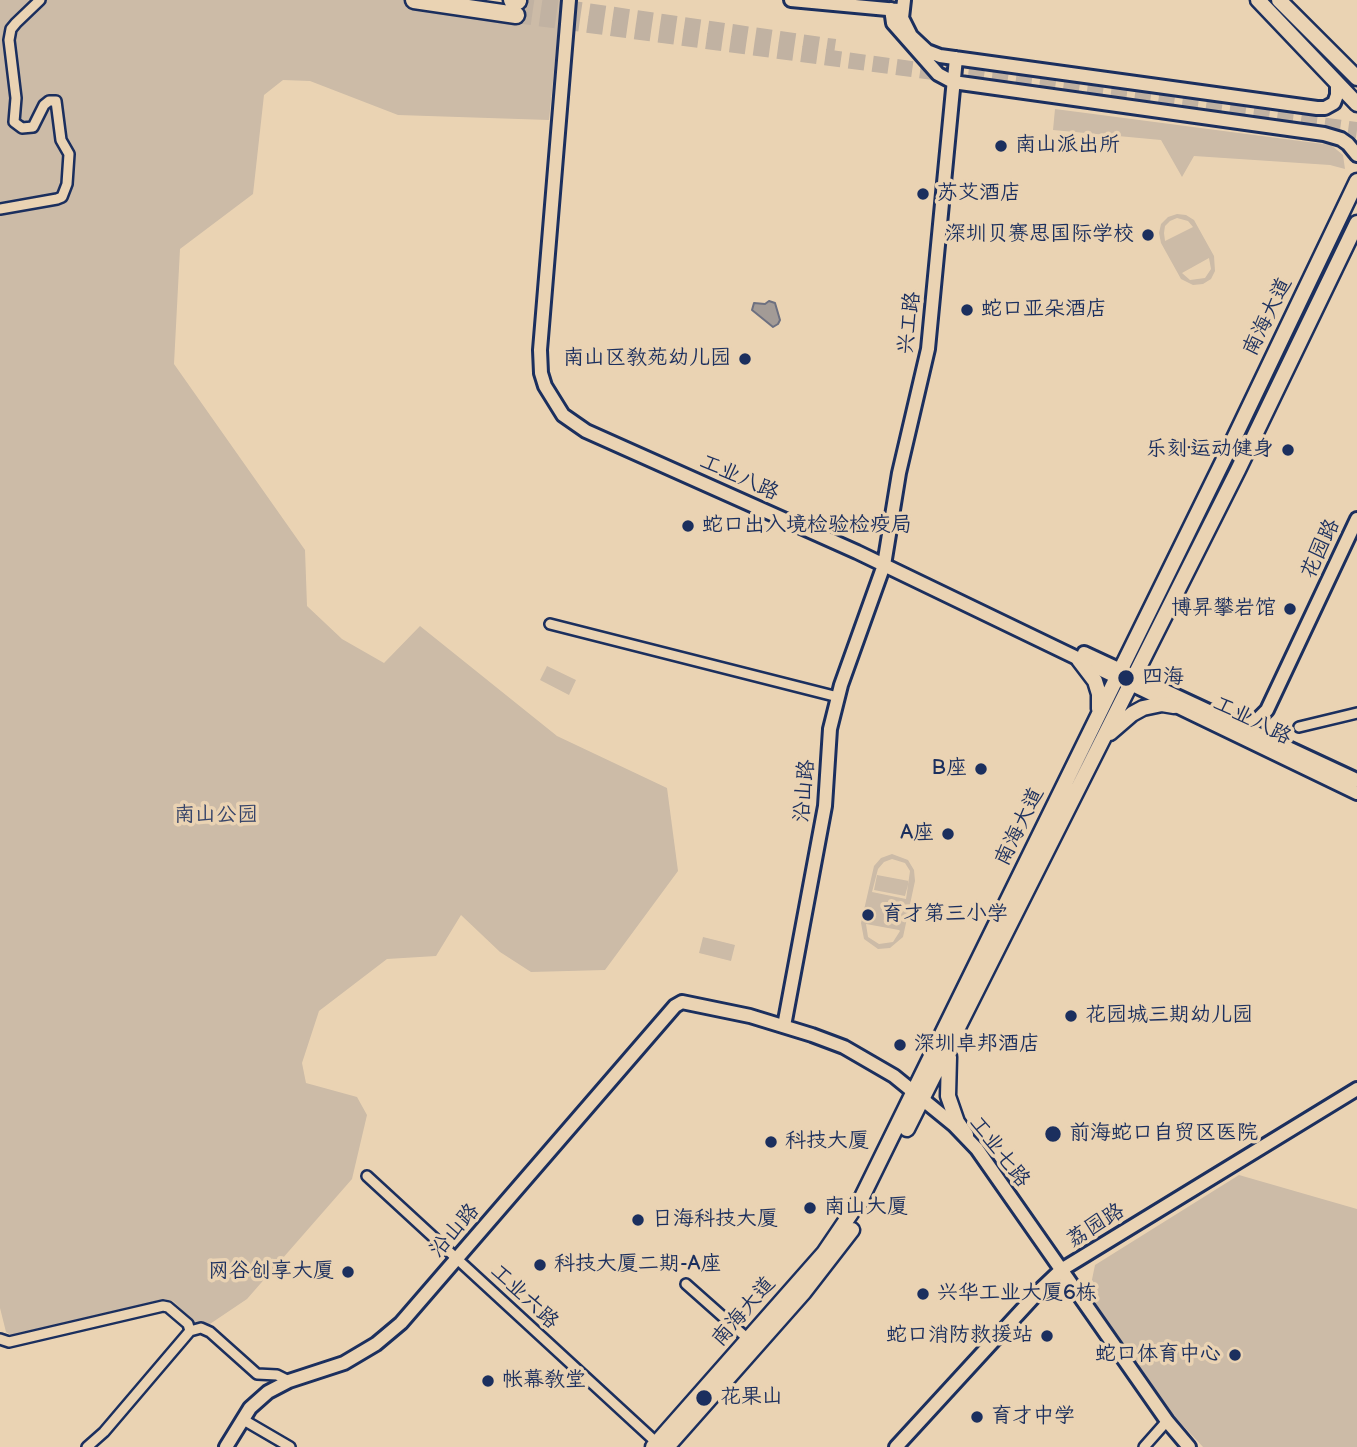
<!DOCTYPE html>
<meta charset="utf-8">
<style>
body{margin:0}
canvas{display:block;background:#ead3b3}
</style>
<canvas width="1357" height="1447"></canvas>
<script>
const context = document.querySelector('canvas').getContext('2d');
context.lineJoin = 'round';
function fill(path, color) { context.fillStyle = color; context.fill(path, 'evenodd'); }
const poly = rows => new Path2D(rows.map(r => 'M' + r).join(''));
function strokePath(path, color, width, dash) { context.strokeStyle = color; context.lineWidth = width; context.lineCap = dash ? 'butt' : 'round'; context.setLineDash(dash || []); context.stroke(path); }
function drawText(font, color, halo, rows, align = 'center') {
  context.font = font + ' "Balsamiq Sans","LXGW WenKai TC",sans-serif'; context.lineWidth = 7; context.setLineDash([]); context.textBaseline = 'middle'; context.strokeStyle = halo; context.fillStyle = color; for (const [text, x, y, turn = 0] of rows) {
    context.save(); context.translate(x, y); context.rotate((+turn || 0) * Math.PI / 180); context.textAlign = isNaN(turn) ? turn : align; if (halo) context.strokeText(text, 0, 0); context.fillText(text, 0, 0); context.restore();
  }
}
const green = poly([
 [0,0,406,0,406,7,518,22,521,0,561,0,549,120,398,115,310,81,283,80,264,95,253,194,180,249,174,364,305,550,307,606,342,639,384,663,420,626,557,736,667,788,678,871,605,970,531,972,500,952,461,915,436,956,387,959,319,1011,302,1063,306,1083,357,1097,367,1115,352,1179,247,1299,201,1330,173,1301,164,1299,11,1335,6,1332,0,1308],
 [1055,109,1331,145,1343,155,1345,169,1330,165,1194,156,1182,177,1161,140,1053,130],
 [1177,214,1186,215,1194,220,1214,256,1215,271,1211,279,1203,284,1193,285,1181,279,1161,243,1159,233,1161,224,1168,217],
 [1177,218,1188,221,1193,227,1165,241,1164,233,1165,226,1170,221],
 [1209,258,1211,269,1205,278,1190,280,1182,273],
 [547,666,576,680,569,695,540,680],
 [892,854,908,860,914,870,915,881,903,937,890,948,878,949,864,939,861,923,874,866,881,858],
 [892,859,905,863,910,871,906,899,872,892,878,869,884,862],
 [866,924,899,930,900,931,893,942,879,944,868,937],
 [877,875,909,881,905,896,874,890],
 [703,937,735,945,731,961,699,953],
 [1239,1175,1357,1209,1357,1447,1203,1447,1174,1416,1089,1294,1095,1265]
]);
const water = poly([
 [769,301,775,303,780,320,778,324,773,327,752,310,754,303,765,304,769,301]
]);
const highwayTunnel = poly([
 [518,1,835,47],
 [516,15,1357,130]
]);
const street = poly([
 [0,209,57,199,62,197,67,184,69,154,61,140,56,101,49,101,44,105,33,127,22,128,14,122,16,98,9,40,11,29,16,23,40,0],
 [550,624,838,697],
 [1299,727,1357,713],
 [367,1176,657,1443],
 [686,1284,748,1339],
 [190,1331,201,1328,210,1332,257,1374,277,1375,289,1381],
 [0,1339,9,1342,163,1306,168,1307,188,1324,190,1331,104,1432,87,1447],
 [242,1419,290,1447],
 [1144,1447,1167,1421]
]);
const secondary = poly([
 [569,0,540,350,541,373,545,386,563,415,586,431,857,552,1357,793],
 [791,0,898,10],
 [904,0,902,18,911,36,927,51,940,56,1317,108,1325,108,1334,103,1337,95,1337,83],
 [891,9,893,23,938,74,953,82,1324,134,1341,139,1348,144,1357,155],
 [1084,653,1357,780],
 [1239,725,1254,723,1267,710,1357,519],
 [784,1026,825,806,830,729,841,685,884,565,899,473,928,349,956,58],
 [226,1447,250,1408,268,1392,289,1381,344,1363,376,1344,401,1323,675,1006,682,1002,750,1016,812,1035,844,1047,894,1076,954,1125,977,1149,1167,1421,1189,1447],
 [896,1447,1042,1288,1061,1270,1357,1089]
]);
const primary = poly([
 [1258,0,1357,104],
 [1279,0,1357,78],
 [1079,660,1095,681,1099,694,1099,709],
 [1110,733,1132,714,1143,708,1162,704,1174,706],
 [949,1057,948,1096,957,1122,966,1135],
 [907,1129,1238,470,1357,223],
 [653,1447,824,1253,862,1197,1226,455,1357,181],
 [667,1447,804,1292,852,1230]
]);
const highway = poly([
 [414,0,516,15],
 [512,0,518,1]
]);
const markers = [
 [1001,146,7,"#1b2f5e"],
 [923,194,7,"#1b2f5e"],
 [1148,235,7,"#1b2f5e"],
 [967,310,7,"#1b2f5e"],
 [745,359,7,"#1b2f5e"],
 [1288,450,7,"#1b2f5e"],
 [688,526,7,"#1b2f5e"],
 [1290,609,7,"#1b2f5e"],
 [1126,678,9,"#1b2f5e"],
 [981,769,7,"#1b2f5e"],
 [948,834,7,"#1b2f5e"],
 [868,915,7,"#1b2f5e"],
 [1071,1016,7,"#1b2f5e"],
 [900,1045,7,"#1b2f5e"],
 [1053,1134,9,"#1b2f5e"],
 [771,1142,7,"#1b2f5e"],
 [810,1208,7,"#1b2f5e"],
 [638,1220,7,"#1b2f5e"],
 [540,1265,7,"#1b2f5e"],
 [348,1272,7,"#1b2f5e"],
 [923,1294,7,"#1b2f5e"],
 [1047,1336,7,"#1b2f5e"],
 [1235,1355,7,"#1b2f5e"],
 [488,1381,7,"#1b2f5e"],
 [704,1398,9,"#1b2f5e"],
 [977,1417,7,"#1b2f5e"]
];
const poiNames = [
 ["南山派出所",1015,146],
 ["苏艾酒店",937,194],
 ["深圳贝赛思国际学校",1134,235,"right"],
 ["蛇口亚朵酒店",981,310],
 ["南山区教苑幼儿园",731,359,"right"],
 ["乐刻·运动健身",1274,450,"right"],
 ["蛇口出入境检验检疫局",702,526],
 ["博昇攀岩馆",1276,609,"right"],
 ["四海",1142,678],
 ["B座",967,769,"right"],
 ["A座",934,834,"right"],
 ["育才第三小学",882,915],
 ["花园城三期幼儿园",1085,1016],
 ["深圳卓邦酒店",914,1045],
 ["前海蛇口自贸区医院",1069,1134],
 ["科技大厦",785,1142],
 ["南山大厦",824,1208],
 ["日海科技大厦",652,1220],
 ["科技大厦二期-A座",554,1265],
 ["网谷创享大厦",334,1272,"right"],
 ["兴华工业大厦6栋",937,1294],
 ["蛇口消防救援站",1033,1336,"right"],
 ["蛇口体育中心",1221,1355,"right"],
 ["帐幕教堂",502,1381],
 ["花果山",720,1398],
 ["育才中学",991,1417]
];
const streetNames = [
 ["南海大道",1268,317,-64],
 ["兴工路",910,323,-83],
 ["工业八路",739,478,24],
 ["花园路",1321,549,-65],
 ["工业八路",1252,721,26],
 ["沿山路",805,791,-85],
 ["南海大道",1020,827,-64],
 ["工业七路",999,1152,52],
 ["荔园路",1096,1226,-32],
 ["沿山路",455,1231,-49],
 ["工业六路",524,1297,43],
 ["南海大道",744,1312,-49]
];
const parkNames = [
 ["南山公园",216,816]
];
fill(green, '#ccbba7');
fill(water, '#a39b96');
strokePath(water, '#6d7080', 2);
strokePath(highwayTunnel, '#c1b2a2', 16, [16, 8]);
strokePath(street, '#1b2f5e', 14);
strokePath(secondary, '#1b2f5e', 18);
strokePath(primary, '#1b2f5e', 19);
strokePath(highway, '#1b2f5e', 21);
strokePath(street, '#ead3b3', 9);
strokePath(secondary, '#ead3b3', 12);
strokePath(primary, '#ead3b3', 14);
strokePath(highway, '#ead3b3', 16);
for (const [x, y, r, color] of markers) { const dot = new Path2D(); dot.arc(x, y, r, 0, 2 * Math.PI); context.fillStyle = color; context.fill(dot); strokePath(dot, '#ead3b3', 2.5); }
drawText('21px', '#1b2f5e', '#ead3b3', poiNames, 'left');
drawText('21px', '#1b2f5e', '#ead3b3', streetNames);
drawText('21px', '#364469', '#ead3b3', parkNames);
</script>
